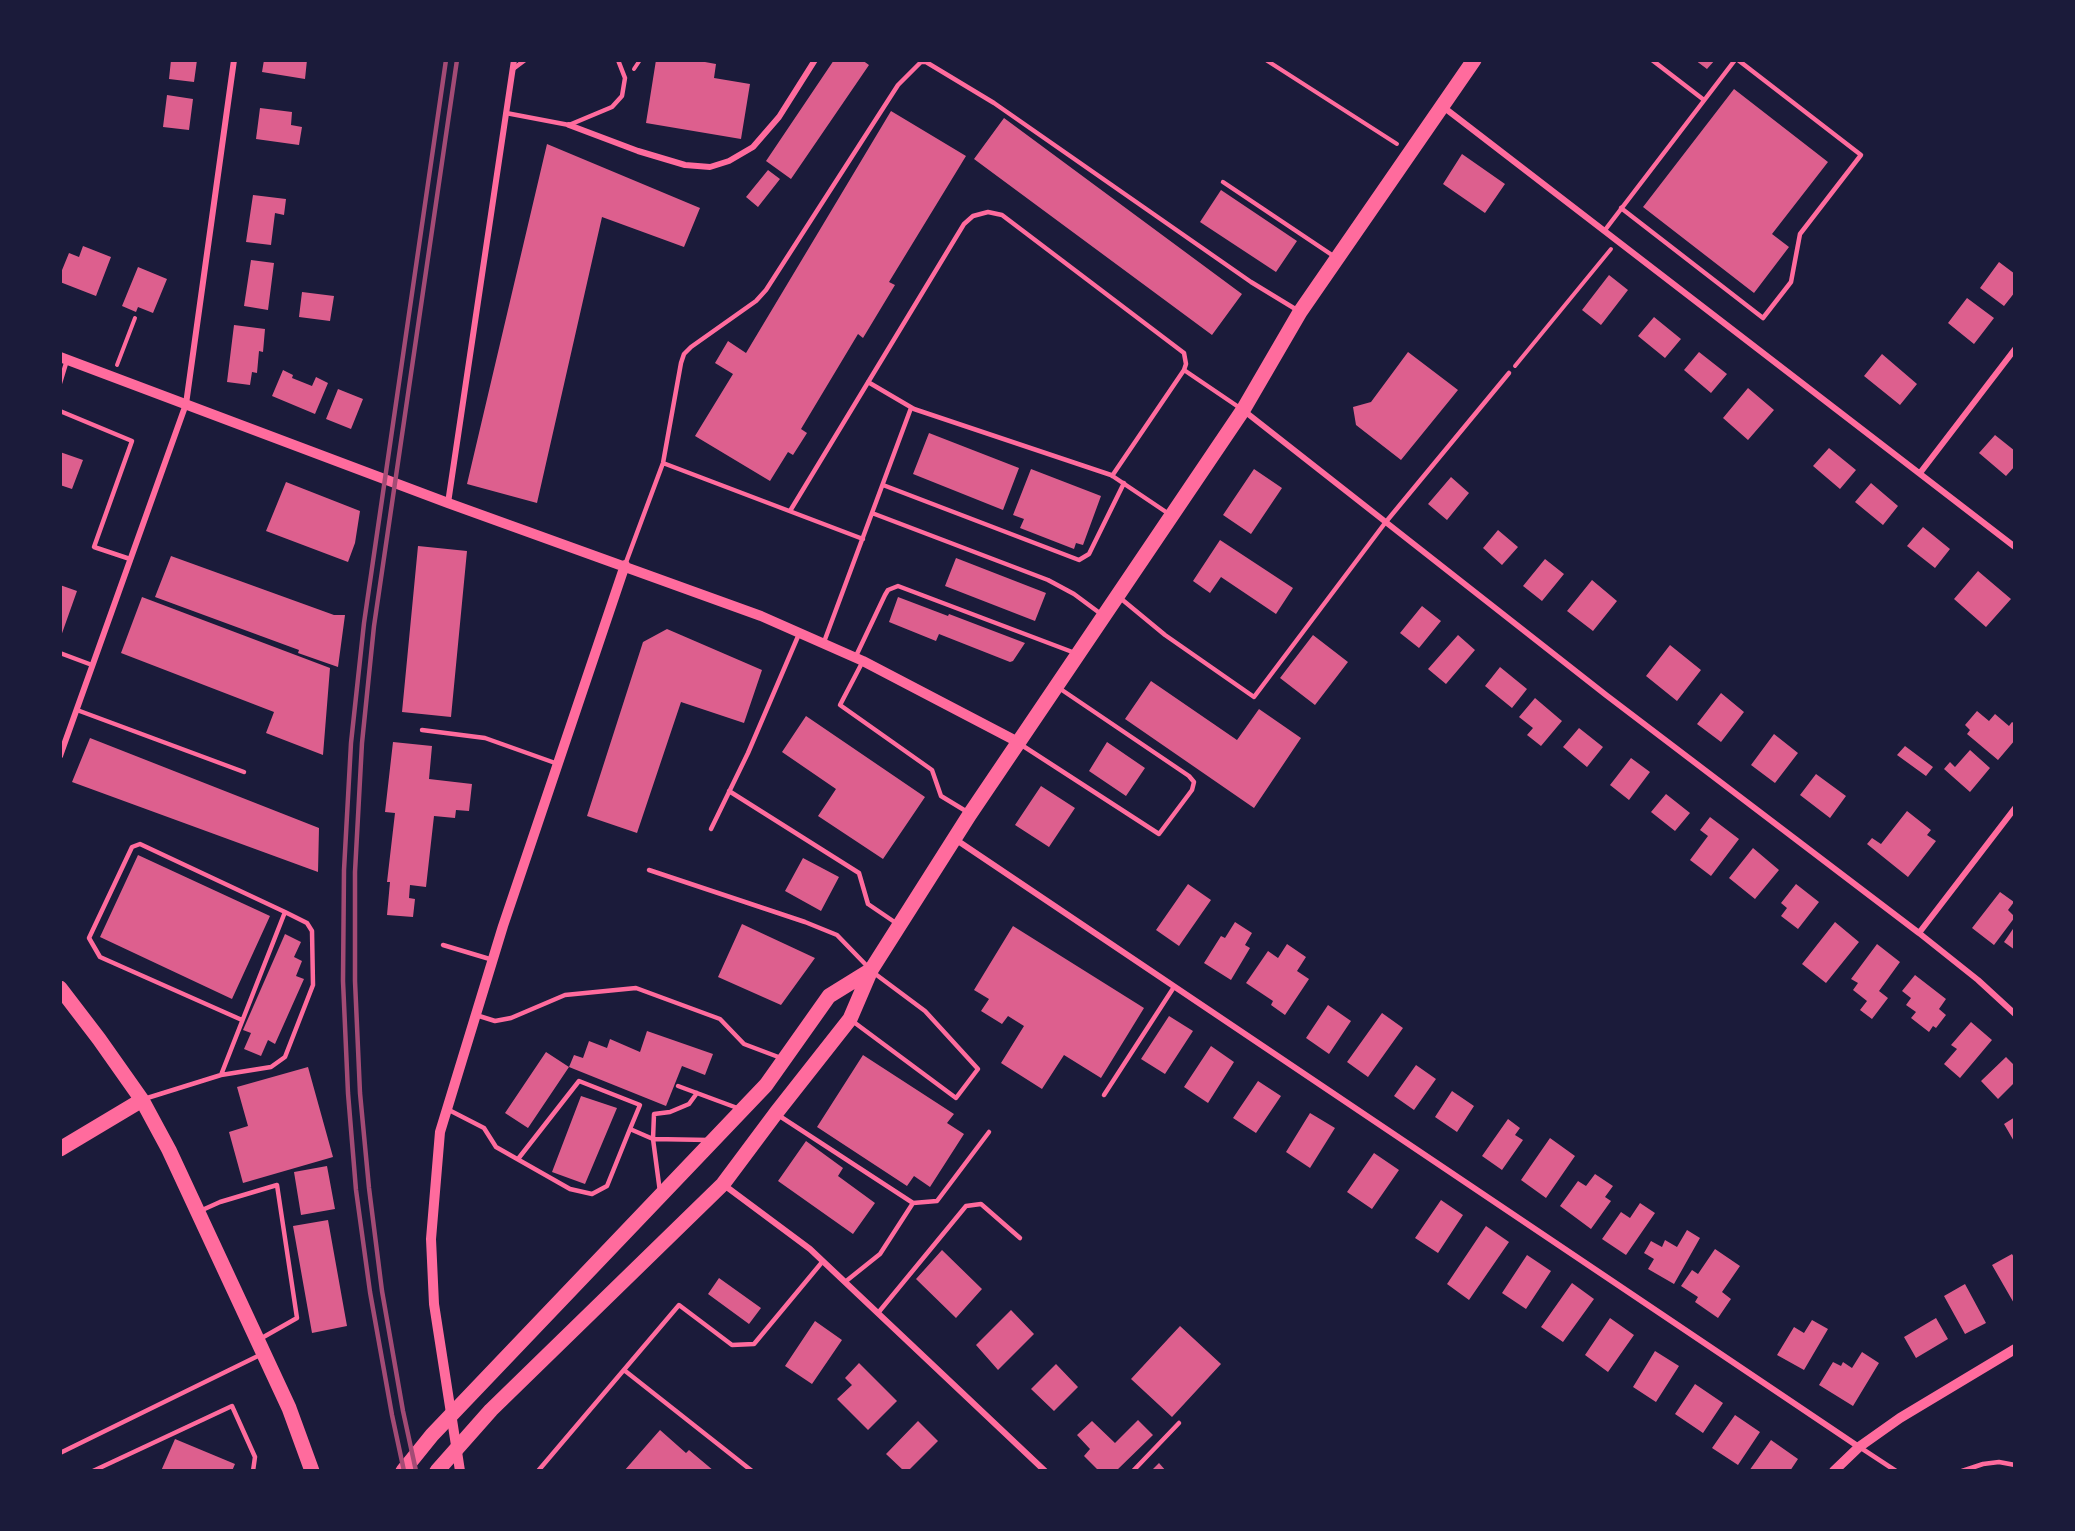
<!DOCTYPE html>
<style>
body{margin:0}
#map{position:relative;width:2075px;height:1531px;overflow:hidden;background:#1b1b3a;font-family:"DejaVu Sans",sans-serif}
canvas{display:block}
.frame{position:absolute;inset:0;border:62px solid #1b1b3a;pointer-events:none}
</style>
<div id="map">
<canvas width="2075" height="1531"></canvas>
<div class="frame"></div>
</div>
<script>
const context = document.querySelector('canvas').getContext('2d');
context.lineJoin = 'round';
function fill(path, color) { context.fillStyle = color; context.fill(path, 'evenodd'); }
const poly = rows => new Path2D(rows.map(r => 'M' + r).join(''));
function strokePath(path, color, width, dash) { context.strokeStyle = color; context.lineWidth = width; context.lineCap = dash ? 'butt' : 'round'; context.setLineDash(dash || []); context.stroke(path); }
const building = poly([
 [171,60,197,60,194,82,169,79],
 [264,60,307,60,305,79,262,72],
 [656,60,694,60,716,64,714,78,750,84,741,139,646,123],
 [834,60,862,60,869,65,791,179,766,161],
 [1695,60,1715,60,1707,69],
 [1734,89,1828,162,1772,234,1789,247,1754,293,1643,207],
 [167,95,193,99,189,130,163,127],
 [260,108,292,112,291,125,302,127,299,145,256,139],
 [891,111,966,156,889,282,895,285,863,338,858,334,801,429,807,433,793,455,788,452,770,481,695,436,733,374,715,363,728,341,746,353],
 [1004,118,1242,294,1212,335,974,159],
 [547,144,700,208,684,247,602,217,537,503,467,484],
 [1462,154,1505,184,1485,213,1443,184],
 [768,170,780,179,758,207,746,197],
 [1221,190,1297,241,1276,272,1200,222],
 [253,195,286,199,284,215,275,213,271,245,246,242],
 [83,246,111,257,96,296,60,282,60,275,69,253,79,257],
 [251,260,274,263,268,310,244,306],
 [1999,262,2015,274,2015,292,2004,306,1980,288],
 [138,267,167,279,153,313,138,307,136,312,122,306],
 [1609,275,1628,290,1601,325,1582,310],
 [302,292,334,296,330,321,299,317],
 [1967,298,1994,318,1974,344,1948,323],
 [1654,317,1681,339,1665,358,1638,336],
 [234,325,265,329,263,352,259,351,257,373,252,372,250,385,227,382],
 [1408,352,1458,390,1401,460,1356,425,1353,407,1371,402],
 [1699,352,1727,374,1711,393,1684,370],
 [1882,354,1917,384,1900,405,1864,376],
 [283,370,293,375,292,378,312,386,316,377,328,383,315,414,272,396],
 [1748,388,1774,410,1748,440,1723,418],
 [338,389,363,399,351,429,326,419],
 [929,433,1019,468,1003,510,913,474],
 [1995,435,2015,451,2015,466,2006,476,1979,453],
 [1829,448,1856,470,1840,489,1813,466],
 [60,452,83,460,72,489,60,485],
 [1031,469,1101,496,1083,545,1076,543,1074,549,1020,528,1024,519,1013,515],
 [1254,469,1282,488,1251,534,1223,515],
 [1451,477,1469,493,1447,520,1428,504],
 [286,482,360,511,355,543,348,562,266,531],
 [1871,483,1898,506,1883,525,1855,502],
 [1923,527,1950,549,1935,568,1907,546],
 [1498,530,1518,547,1502,565,1483,548],
 [1220,540,1293,588,1276,614,1221,577,1210,593,1193,581],
 [418,546,467,551,451,717,402,712],
 [171,556,334,615,345,615,338,667,298,653,299,650,155,597],
 [956,558,1046,593,1035,621,945,586],
 [1545,559,1564,574,1542,601,1523,586],
 [1978,571,2011,599,1986,627,1954,599],
 [1592,580,1617,601,1593,631,1567,611],
 [60,585,77,591,60,639],
 [142,597,330,668,323,755,266,733,274,712,121,653],
 [898,597,948,616,949,614,1025,643,1013,661,1010,662,939,634,936,641,889,622],
 [1422,606,1441,621,1419,648,1400,633],
 [667,629,762,670,744,723,681,702,637,833,587,816,643,642],
 [1313,635,1348,662,1315,705,1280,678],
 [1458,635,1475,650,1446,684,1428,669],
 [1670,645,1701,670,1677,701,1646,676],
 [1500,667,1527,689,1512,708,1485,686],
 [1151,681,1237,740,1259,709,1301,738,1254,808,1125,719],
 [1721,693,1744,712,1721,742,1697,724],
 [1535,698,1562,721,1541,746,1527,735,1533,728,1519,717],
 [1977,711,1989,721,1995,714,2009,726,2012,722,2015,724,2015,740,1998,760,1967,734,1970,730,1965,725],
 [806,716,925,797,883,859,818,816,836,789,782,752],
 [1579,728,1603,747,1587,767,1563,747],
 [1774,734,1798,753,1775,783,1751,765],
 [90,738,319,828,318,872,72,782],
 [393,742,432,746,429,779,472,784,469,811,456,810,455,818,434,816,426,887,410,885,409,898,415,899,413,917,387,915,390,882,387,882,395,813,385,812],
 [1107,742,1145,768,1126,796,1089,771],
 [1905,746,1933,767,1926,776,1897,755],
 [1970,750,1990,768,1970,792,1944,769,1950,762,1955,767],
 [1631,758,1650,772,1629,800,1610,785],
 [1816,774,1846,796,1830,818,1800,795],
 [1041,786,1075,808,1049,847,1015,825],
 [1666,794,1690,813,1675,831,1651,812],
 [1907,811,1931,830,1927,835,1936,841,1908,877,1867,844,1872,838,1881,844],
 [1710,817,1739,839,1711,876,1690,860,1708,836,1700,830],
 [1753,848,1779,870,1755,899,1729,878],
 [138,855,270,916,232,999,100,937],
 [803,858,839,877,821,911,785,891],
 [1188,884,1211,900,1179,946,1156,930],
 [1796,884,1819,902,1798,929,1781,916,1787,908,1781,903],
 [2000,892,2014,902,2008,910,2015,917,1994,945,1972,928],
 [1235,922,1252,933,1245,945,1250,948,1231,980,1204,963,1221,936,1225,938],
 [1835,922,1859,942,1826,983,1802,964],
 [742,924,815,958,781,1005,718,977],
 [1013,926,1144,1008,1101,1078,1064,1055,1042,1089,1001,1063,1024,1026,1008,1016,1002,1024,981,1011,989,999,974,990],
 [2015,926,2015,950,2004,942],
 [285,934,301,942,294,957,302,961,296,976,304,979,275,1044,268,1040,261,1056,244,1049,251,1033,243,1030],
 [1287,944,1306,957,1297,971,1309,979,1285,1015,1271,1005,1273,1001,1246,983,1268,951,1278,958],
 [1877,944,1900,962,1879,991,1888,998,1872,1019,1860,1010,1867,1001,1853,990,1858,983,1851,979],
 [1915,975,1946,999,1939,1009,1946,1015,1936,1028,1933,1026,1929,1032,1911,1018,1916,1012,1906,1005,1911,998,1902,991],
 [1328,1005,1351,1021,1329,1054,1306,1038],
 [1382,1013,1403,1028,1368,1077,1347,1062],
 [1169,1016,1193,1031,1165,1074,1141,1059],
 [1971,1022,1992,1040,1960,1078,1944,1064,1957,1049,1951,1045],
 [647,1031,713,1054,705,1075,682,1066,666,1106,569,1067,574,1055,583,1058,589,1041,607,1048,610,1039,640,1052],
 [1211,1046,1234,1062,1208,1103,1184,1087],
 [546,1052,569,1067,528,1128,505,1113],
 [863,1055,954,1114,947,1123,964,1134,930,1187,914,1176,907,1186,817,1127],
 [2006,1057,2015,1066,2015,1082,1998,1099,1981,1081],
 [1416,1065,1436,1079,1414,1110,1394,1096],
 [308,1067,333,1157,243,1183,229,1132,248,1126,237,1087],
 [1258,1081,1281,1096,1256,1133,1233,1118],
 [1452,1091,1474,1106,1457,1132,1435,1117],
 [581,1096,617,1108,585,1184,552,1172],
 [1310,1113,1335,1128,1310,1168,1286,1152],
 [2015,1117,2015,1143,2004,1124],
 [1508,1119,1520,1128,1515,1135,1523,1140,1502,1170,1482,1156],
 [1550,1138,1575,1156,1546,1198,1521,1180],
 [806,1141,843,1168,838,1176,875,1203,853,1234,778,1181],
 [1374,1153,1399,1170,1372,1209,1347,1192],
 [327,1166,335,1209,301,1215,294,1172],
 [1595,1174,1613,1186,1605,1197,1611,1201,1591,1229,1560,1206,1578,1181,1586,1186],
 [1441,1200,1463,1215,1438,1253,1415,1238],
 [1640,1203,1655,1213,1626,1255,1602,1239,1621,1212,1630,1218],
 [328,1220,347,1326,312,1333,293,1226],
 [1486,1226,1509,1242,1469,1300,1447,1284],
 [1687,1230,1700,1238,1674,1284,1648,1269,1654,1259,1644,1253,1651,1241,1662,1247,1665,1240,1677,1247],
 [1715,1249,1740,1266,1722,1292,1731,1299,1718,1318,1695,1302,1698,1297,1681,1286,1692,1270,1698,1274],
 [942,1250,982,1289,956,1318,916,1279],
 [2012,1254,2015,1259,2015,1305,1992,1265],
 [1527,1255,1551,1271,1526,1309,1502,1293],
 [719,1278,761,1308,749,1324,708,1294],
 [1572,1283,1594,1299,1563,1342,1541,1327],
 [1965,1284,1986,1323,1965,1334,1944,1296],
 [1011,1310,1034,1334,998,1370,976,1345],
 [1610,1318,1634,1335,1608,1372,1585,1355],
 [1936,1318,1948,1339,1916,1358,1904,1337],
 [1812,1320,1828,1329,1804,1370,1777,1355,1794,1327,1804,1333],
 [815,1321,842,1340,812,1384,785,1366],
 [1180,1326,1221,1364,1172,1417,1131,1379],
 [1655,1351,1679,1366,1656,1402,1633,1387],
 [1862,1352,1879,1363,1853,1406,1819,1385,1833,1362,1841,1366,1843,1362,1852,1368],
 [859,1363,897,1401,868,1430,837,1399,852,1385,845,1378],
 [1056,1364,1078,1387,1054,1411,1031,1389],
 [1695,1384,1723,1403,1703,1433,1675,1414],
 [1735,1415,1760,1432,1738,1465,1712,1448],
 [1138,1420,1153,1435,1116,1471,1099,1471,1084,1456,1090,1449,1077,1435,1092,1421,1115,1443],
 [918,1421,938,1441,908,1471,904,1471,886,1454],
 [660,1430,686,1453,689,1450,714,1471,624,1471],
 [175,1439,235,1464,232,1471,161,1471],
 [1771,1440,1798,1459,1790,1471,1749,1471],
 [1159,1463,1166,1471,1151,1471]
]);
const path = poly([
 [1266,60,1397,144],
 [634,69,640,60],
 [117,365,135,318],
 [1515,366,1611,249]
]);
const service = poly([
 [1652,60,1704,100],
 [513,69,525,60],
 [506,113,569,125,612,107,622,96,625,78,618,60],
 [1223,182,1335,257],
 [1621,208,1763,318,1791,282,1800,234,1861,155,1738,60],
 [1605,230,1735,60],
 [1184,370,1240,408],
 [868,382,914,409,1111,475,1169,514],
 [60,383,67,360],
 [60,411,132,441,94,547,130,559],
 [663,463,863,539],
 [883,485,1079,560,1089,554,1124,483],
 [790,511,964,224,973,216,988,212,1002,215,1184,353,1186,364,1184,370,1112,476],
 [872,513,1048,580,1074,594,1101,614],
 [625,565,663,463,681,363,684,354,691,347,756,301,766,290,898,85,921,62,926,62,994,103,1251,282,1297,310],
 [1119,597,1165,635,1254,697,1385,523,1509,373],
 [824,642,911,408],
 [60,653,92,665],
 [856,656,885,595,888,590,898,586,1075,653],
 [863,661,840,705,932,770,941,796,969,813],
 [77,710,244,772],
 [422,730,485,738,558,764],
 [1020,744,1159,834,1192,790,1194,782,1189,776,1059,688],
 [729,791,859,873,868,904,896,923],
 [711,829,748,753,799,634],
 [649,870,805,922,837,935,868,967],
 [443,945,493,960],
 [476,1015,495,1021,511,1018,565,995,636,988,720,1019,744,1044,781,1058],
 [851,1020,956,1098,978,1069,925,1011,874,973],
 [221,1075,271,1067,285,1057,313,985,312,931,307,923,285,912],
 [678,1086,740,1109],
 [1104,1095,1174,987],
 [144,1099,221,1075,285,912,140,844,132,847,89,938,100,957,242,1020],
 [447,1109,484,1128,496,1147,570,1189,592,1194,607,1186,630,1129,653,1139,709,1140],
 [778,1115,913,1203,880,1254,845,1282],
 [518,1159,579,1081,640,1105,630,1129],
 [660,1192,653,1139,654,1114,670,1112,689,1104,697,1093],
 [913,1203,937,1201,989,1132],
 [200,1211,220,1202,277,1185,297,1318,260,1339],
 [878,1313,966,1206,981,1204,1020,1238],
 [624,1370,752,1471],
 [1861,1448,1896,1471],
 [60,1453,262,1354],
 [93,1471,232,1406,255,1457,253,1471],
 [538,1471,679,1305,732,1345,754,1344,823,1261],
 [1133,1471,1179,1423],
 [1962,1471,1983,1464,1999,1462,2015,1465]
]);
const minor = poly([
 [1442,106,2015,547],
 [569,125,638,151,685,165,710,167,729,161,753,147,779,117,815,60],
 [1243,410,1606,695,1919,933,1978,980,2015,1014],
 [1920,473,2015,349],
 [448,503,514,60],
 [60,756,186,404,234,60],
 [955,839,1859,1447],
 [1919,933,2015,808],
 [724,1185,810,1249,1045,1471]
]);
const tertiary = poly([
 [60,357,448,503,761,616,863,661,1018,742],
 [460,1471,434,1304,431,1239,440,1132,503,926,625,565],
 [1834,1471,1859,1447,1900,1418,2015,1349]
]);
const primary = poly([
 [60,988,99,1039,142,1100,169,1150,289,1408,312,1471],
 [60,1149,142,1100],
 [403,1471,432,1435,766,1085,829,996,871,970],
 [437,1471,491,1410,723,1184,776,1113,850,1019,871,970,970,814,1243,410,1300,312,1474,60]
]);
const rail = poly([
 [404,1471,392,1415,370,1292,356,1190,348,1093,343,981,344,870,351,743,364,623,446,60],
 [416,1471,403,1411,382,1291,369,1188,360,1093,355,981,355,872,362,743,374,626,457,60]
]);
fill(building, '#dd5f8e');
strokePath(path, '#ff6b9d', 4);
strokePath(service, '#ff6b9d', 4.5);
strokePath(minor, '#ff6b9d', 6);
strokePath(tertiary, '#ff6b9d', 10);
strokePath(primary, '#ff6b9d', 15);
strokePath(rail, '#a44b75', 4.5);
</script>
